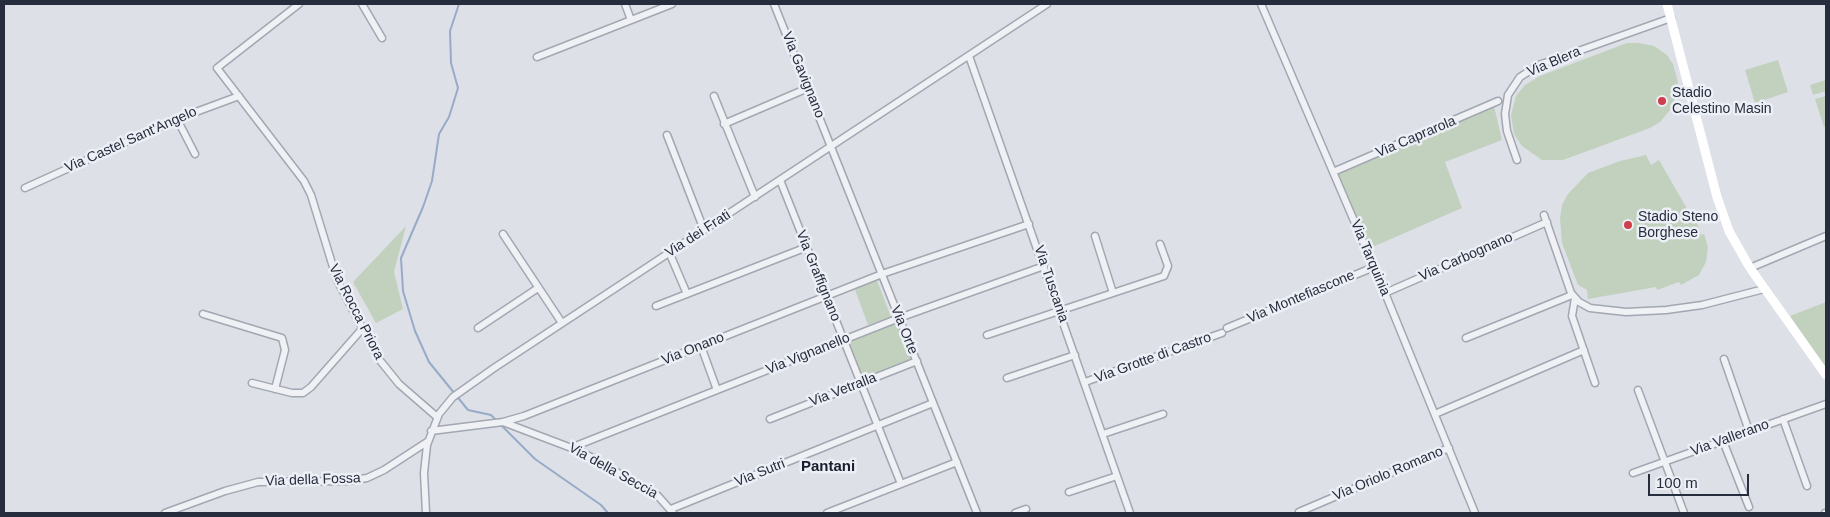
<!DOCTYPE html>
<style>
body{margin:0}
#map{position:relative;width:1830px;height:517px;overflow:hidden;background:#dde0e7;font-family:Arial,sans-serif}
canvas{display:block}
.frame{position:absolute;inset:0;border:5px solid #262d3d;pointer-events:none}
.scale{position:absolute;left:1648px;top:474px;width:101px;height:22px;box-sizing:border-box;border:2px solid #262d3d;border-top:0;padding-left:6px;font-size:15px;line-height:18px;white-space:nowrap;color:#262d3d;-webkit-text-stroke:4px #eceff5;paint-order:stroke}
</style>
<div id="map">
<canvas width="1830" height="517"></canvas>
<div class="frame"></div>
<div class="scale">100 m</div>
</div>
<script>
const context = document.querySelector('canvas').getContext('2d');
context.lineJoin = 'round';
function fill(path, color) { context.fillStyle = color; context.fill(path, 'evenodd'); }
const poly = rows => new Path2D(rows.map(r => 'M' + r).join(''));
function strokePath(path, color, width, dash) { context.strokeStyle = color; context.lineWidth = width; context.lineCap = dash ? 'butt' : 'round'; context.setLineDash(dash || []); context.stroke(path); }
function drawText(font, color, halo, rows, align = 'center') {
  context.font = font + ' Arial,sans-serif'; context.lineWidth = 5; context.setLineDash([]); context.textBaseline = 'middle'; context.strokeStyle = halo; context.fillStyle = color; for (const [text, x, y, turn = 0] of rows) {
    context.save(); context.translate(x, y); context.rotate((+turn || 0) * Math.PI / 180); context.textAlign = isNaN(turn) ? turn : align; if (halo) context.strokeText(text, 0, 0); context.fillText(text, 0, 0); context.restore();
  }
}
const green = poly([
 [1627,43,1638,43,1654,46,1667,55,1673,64,1678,82,1676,95,1671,109,1660,122,1650,128,1563,160,1542,160,1522,146,1514,134,1511,115,1516,96,1525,85,1540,76],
 [1778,60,1788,92,1755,103,1745,70],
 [1826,80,1826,91,1813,95,1810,85],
 [1826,96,1826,126,1824,127,1815,99],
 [1494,106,1502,140,1445,162,1462,208,1368,249,1335,174],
 [1646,155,1651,165,1659,160,1690,214,1694,213,1701,235,1704,234,1708,247,1706,262,1699,275,1681,285,1679,282,1657,290,1656,287,1588,299,1587,290,1578,285,1562,243,1560,218,1562,205,1568,194,1588,173,1620,161],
 [406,226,394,272,403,309,376,323,353,282],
 [876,278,891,317,868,325,854,287],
 [1826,302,1826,368,1790,316],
 [896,321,911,359,861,378,847,341]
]);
const stream = poly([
 [459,4,450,31,451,63,458,88,449,117,439,134,432,181,423,207,401,258,403,291,415,331,429,362,468,410,491,415,497,421],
 [501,425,535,459,601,505,608,513]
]);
const minor = poly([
 [299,4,217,68,304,181,311,195,337,280,378,358,399,384,437,417],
 [362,4,382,38],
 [625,4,631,20],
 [774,4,977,513],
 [1261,4,1385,293,1475,513],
 [969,56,1130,513],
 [537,57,672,4],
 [714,96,755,197],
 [177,119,195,154],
 [724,124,808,88],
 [667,135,704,230],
 [1517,160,1507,131,1505,114,1508,95,1520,77,1539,65,1671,18],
 [1333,172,1498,101],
 [780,180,901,484],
 [25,188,177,119,239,96],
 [1544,215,1571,293,1579,302,1590,308,1626,312,1666,310,1702,305,1764,289],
 [503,234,562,323],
 [1095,236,1113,293],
 [669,252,687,294],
 [1750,268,1826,236],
 [1385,293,1547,222],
 [1575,298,1572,316,1595,383],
 [656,306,807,247],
 [203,314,282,338,285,350,275,389],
 [478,328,538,288],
 [1227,328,1374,267],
 [987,335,1164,276,1168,266,1160,244],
 [1466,338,1572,295],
 [701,346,717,390],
 [1724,359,1749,431],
 [1007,378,1075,355],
 [1085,382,1222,333],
 [252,383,292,393,303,393,311,387,362,329],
 [1638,390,1684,513],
 [1435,414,1584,350],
 [770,419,917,361],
 [1783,419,1807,486],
 [503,422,524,416,882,274,1029,224],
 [431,431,503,422,582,452,658,496,673,513],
 [1103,434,1163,414],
 [1723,441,1749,507],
 [573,447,899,318,1044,266],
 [1633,473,1826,404],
 [1069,492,1117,476],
 [671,509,933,403],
 [1299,512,1449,448],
 [165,513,225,491,258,482,346,481,367,478,384,470,427,442],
 [426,513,424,473,427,445,439,414,453,397,494,368,1047,4],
 [827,513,957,462],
 [1015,513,1026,509],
 [1825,513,1826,513]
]);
const secondary = poly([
 [1667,4,1717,197,1729,231,1750,268,1826,375]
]);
const markers = [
 [1662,101,5,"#cf3e4a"],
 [1628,225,5,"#cf3e4a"]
];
const streetNames = [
 ["Via Blera",1554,62,-23],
 ["Via Gavignano",803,75,68],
 ["Via Caprarola",1416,137,-23],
 ["Via Castel Sant'Angelo",131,140,-24],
 ["Via dei Frati",698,234,-33],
 ["Via Carbognano",1466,257,-24],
 ["Via Tarquinia",1370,258,67],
 ["Via Graffignano",818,276,68],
 ["Via Tuscania",1051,284,71],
 ["Via Montefiascone",1301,297,-23],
 ["Via Rocca Priora",356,312,63],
 ["Via Orte",904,330,68],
 ["Via Onano",693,349,-22],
 ["Via Vignanello",808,354,-22],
 ["Via Grotte di Castro",1153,358,-20],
 ["Via Vetralla",843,390,-21],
 ["Via Vallerano",1730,438,-20],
 ["Via della Seccia",613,471,29],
 ["Via Sutri",760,473,-22],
 ["Via Oriolo Romano",1388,474,-23],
 ["Via della Fossa",313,480,-2]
];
const poiNames = [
 ["Stadio",1672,93],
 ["Celestino Masin",1672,109],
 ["Stadio Steno",1638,217],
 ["Borghese",1638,233]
];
const neighbourhoodNames = [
 ["Pantani",828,467]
];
fill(green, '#c1d1be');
strokePath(stream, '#97abc8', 2);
strokePath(minor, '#a2a7b1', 9);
strokePath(minor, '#eff1f5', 6);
strokePath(secondary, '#fff', 9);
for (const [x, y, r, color] of markers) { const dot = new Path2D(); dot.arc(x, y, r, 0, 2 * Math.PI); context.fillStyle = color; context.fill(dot); strokePath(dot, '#eceff5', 2); }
drawText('14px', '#262d3d', '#eceff5', streetNames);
drawText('14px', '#262d3d', '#eceff5', poiNames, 'left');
drawText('bold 15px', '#191e2e', '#eceff5', neighbourhoodNames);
</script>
